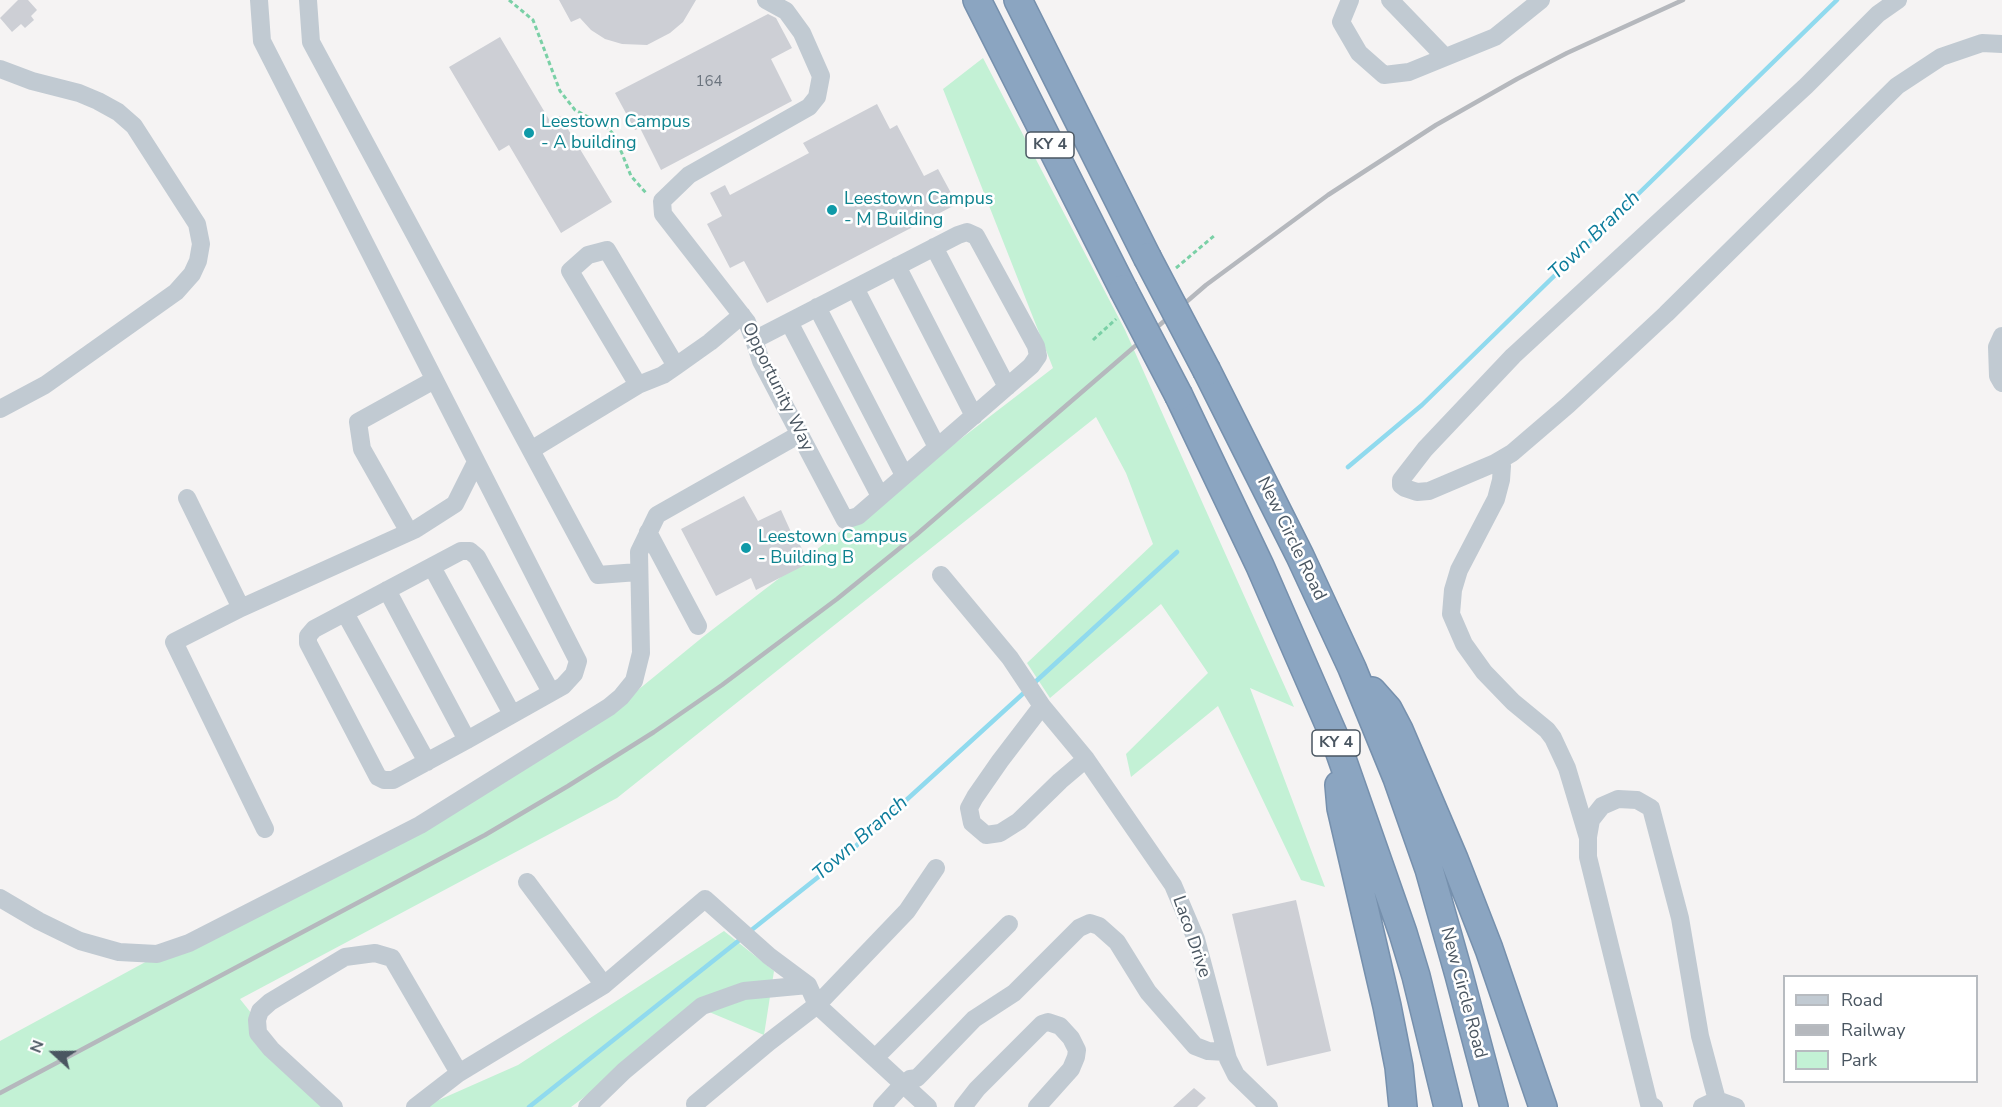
<!DOCTYPE html>
<style>
body{margin:0}
#map{position:relative;width:2002px;height:1107px;overflow:hidden;background:#f5f3f3;font-family:"Nunito Sans",sans-serif}
canvas{display:block}
.legend{position:absolute;left:1783px;top:975px;width:195px;height:108px;box-sizing:border-box;background:#fff;border:2px solid #b7bbc0;margin:0;padding:8px 10px;list-style:none;font-size:18px;color:#4a5661}
.legend li{display:flex;align-items:center;gap:12px;height:30px}
.legend b{width:30px;border:2px solid #b7bbc0}
.north{position:absolute;left:24px;top:1023px;width:60px;height:60px;-webkit-text-stroke:4px #fff;paint-order:stroke;rotate:291deg;font-size:16px;font-weight:700;line-height:24px;text-align:center;color:#4a5661}
.north::after{content:'';display:block;margin:auto;width:21px;height:27px;background:#4a5661;clip-path:polygon(50% 0,100% 100%,50% 72%,0 100%)}
</style>
<div id="map">
<canvas width="2002" height="1107"></canvas>
<ul class="legend">
<li><b style="height:8px;background:#c1cad2"></b>Road</li>
<li><b style="height:8px;background:#b5b8bd"></b>Railway</li>
<li><b style="height:16px;background:#c3f1d5"></b>Park</li>
</ul>
<div class="north">N</div>
</div>
<script>
const context = document.querySelector('canvas').getContext('2d');
context.lineJoin = 'round';
function fill(path, color) { context.fillStyle = color; context.fill(path, 'evenodd'); }
const poly = rows => new Path2D(rows.map(r => 'M' + r).join(''));
function strokePath(path, color, width, dash) { context.strokeStyle = color; context.lineWidth = width; context.lineCap = dash ? 'butt' : 'round'; context.setLineDash(dash || []); context.stroke(path); }
function drawText(font, color, halo, rows, align = 'center') {
  context.font = font + ' "Nunito Sans",sans-serif'; context.lineWidth = 5; context.setLineDash([]); context.textBaseline = 'middle'; context.strokeStyle = halo; context.fillStyle = color; for (const [text, x, y, turn = 0] of rows) {
    context.save(); context.translate(x, y); context.rotate((+turn || 0) * Math.PI / 180); context.textAlign = isNaN(turn) ? turn : align; if (halo) context.strokeText(text, 0, 0); context.fillText(text, 0, 0); context.restore();
  }
}
const green = poly([
 [983,58,1125,330,1294,707,1250,688,1325,887,1301,880,1218,706,1131,777,1126,754,1208,673,1161,604,1050,698,1027,663,1153,544,1126,473,1096,417,617,798,240,999,326,1107,0,1107,0,1041,162,953,420,825,611,712,704,636,1053,368,943,89],
 [724,931,774,971,764,1035,702,1009,571,1107,423,1107,518,1065]
]);
const stream = poly([
 [1348,467,1422,405,1837,0],
 [1033,684,1177,552],
 [749,932,846,855,1027,690],
 [529,1107,742,938]
]);
const building = poly([
 [18,0,28,0,37,10,31,16,34,20,25,28,21,24,12,32,0,18],
 [559,0,696,0,683,22,670,33,647,45,622,44,605,39,591,30,580,18,571,22],
 [768,14,776,18,792,48,771,59,792,101,661,170,640,128,635,130,615,93],
 [500,37,550,121,560,116,612,202,561,233,509,145,499,151,449,67],
 [877,104,890,129,897,125,924,176,938,169,957,204,767,303,744,261,730,268,707,224,722,216,710,193,725,185,730,195,809,153,803,143],
 [744,496,758,521,781,510,791,532,793,531,809,563,756,590,751,578,716,596,681,529],
 [1296,900,1331,1051,1267,1066,1232,914],
 [1194,1088,1206,1098,1197,1107,1173,1107]
]);
const path = poly([
 [509,0,533,20,560,91,575,110,607,127,615,136,631,176,647,194],
 [1176,268,1215,235],
 [1093,340,1116,319]
]);
const minor = poly([
 [259,0,262,41,578,661,574,674,563,686,467,740,393,780,384,780,378,777,308,643,308,636,314,629,461,551,470,551,477,557,551,692],
 [308,0,311,42,598,575,638,572],
 [1350,0,1341,22,1359,53,1384,75,1409,72,1495,37,1541,0],
 [1390,0,1445,57],
 [0,69,32,81,79,93,98,101,118,112,134,126,197,224,201,244,198,261,192,274,176,292,45,385,0,409],
 [934,247,1007,387],
 [897,266,974,416],
 [855,288,937,447],
 [817,307,904,475],
 [789,322,880,496],
 [2002,336,1997,347,1998,376,2002,383],
 [754,340,958,235,967,232,976,236,1036,346,1038,356,1031,366,858,516,845,520,761,361,754,340,747,322,663,214,662,201,689,175,809,107,817,97,821,76,802,33,786,11,766,0],
 [676,366,607,250,588,255,570,271,638,385,663,375,676,366,710,342,742,315],
 [531,450,638,385],
 [1495,463,1512,453,1568,405,1666,314,1897,86,1941,57,1982,43,2002,44],
 [187,498,241,608],
 [409,532,362,449,358,422,434,380],
 [648,532,698,626],
 [432,567,512,714],
 [941,575,1010,658,1042,706],
 [387,590,467,740],
 [345,613,427,762],
 [1086,759,1060,781,1019,821,1000,833,986,835,972,823,969,808,975,797,1000,761,1042,706,1086,759,1173,885,1196,939,1228,1059,1236,1075,1269,1107],
 [265,829,174,642,241,608,416,529,455,504,476,462],
 [1588,838,1567,768,1553,738,1547,730,1513,702,1484,672,1464,644,1451,614,1453,590,1459,570,1496,499,1501,480,1502,466,1495,463,1429,491,1417,492,1405,488,1401,485,1401,480,1425,449,1513,356,1806,86,1878,14,1898,0],
 [527,882,604,985],
 [0,898,39,921,80,941,119,952,157,954,189,943,420,825,609,707,621,697,634,681,641,653,639,552,657,515,800,434],
 [875,1058,1009,924],
 [695,1104,769,1042,817,1005,907,911,936,868],
 [334,1107,271,1049,258,1033,257,1020,260,1011,270,1002,345,957,375,953,392,958,459,1073],
 [415,1107,459,1073,604,985,705,899,769,956,808,985,817,1005,928,1107],
 [587,1107,624,1071,702,1006,744,991,808,985],
 [882,1107,903,1084,910,1079,917,1078,922,1073,974,1019,1014,993,1079,928,1090,923,1099,926,1117,942,1148,992,1195,1046,1208,1051,1226,1052],
 [963,1107,977,1089,1042,1024,1048,1022,1060,1026,1071,1038,1077,1050,1076,1057,1071,1069,1037,1107],
 [1654,1107,1649,1104,1588,857,1588,837,1591,820,1602,806,1618,799,1637,800,1651,808,1680,918,1700,1036,1717,1100],
 [1702,1107,1717,1100,1736,1107]
]);
const highway = poly([
 [977,0,1123,289],
 [1018,0,1147,257],
 [1207,371,1300,556,1352,668,1397,778,1429,869,1459,975,1494,1107],
 [1179,396,1260,566,1334,736,1403,933,1416,976,1448,1107],
 [1372,691,1388,709,1399,730,1454,859,1489,949,1543,1107],
 [1339,785,1341,808,1387,1006,1399,1067,1403,1107]
]);
const rail = poly([
 [0,1093,485,835,568,786,654,732,722,685,837,599,916,535,1206,285,1328,195,1436,125,1517,79,1567,53,1683,0]
]);
const highwayBridge = poly([
 [1147,257,1207,371],
 [1123,289,1179,396]
]);
const markers = [
 [529,133,6,"#0f9aa8"],
 [832,210,6,"#0f9aa8"],
 [746,548,6,"#0f9aa8"]
];
const numberNames = [
 ["164",709,82]
];
const shields = [
 [1050,145,48],
 [1336,743,48]
];
const shieldNames = [
 ["KY 4",1050,145],
 ["KY 4",1336,743]
];
const cultureNames = [
 ["Leestown Campus",541,123],
 ["- A building",541,144],
 ["Leestown Campus",844,200],
 ["- M Building",844,221],
 ["Leestown Campus",758,538],
 ["- Building B",758,559]
];
const streetNames = [
 ["Opportunity Way",777,387,64],
 ["New Circle Road",1291,539,64],
 ["Laco Drive",1191,937,71],
 ["New Circle Road",1463,993,75]
];
const waterNames = [
 ["Town Branch",1595,236,-44],
 ["Town Branch",861,839,-41]
];
fill(green, '#c3f1d5');
strokePath(stream, '#90daee', 4.5);
fill(building, '#cdcfd5');
strokePath(highway, '#7690ad', 30);
strokePath(path, '#7ad0a6', 3, [4.5, 3]);
strokePath(minor, '#c1cad2', 18);
strokePath(highway, '#8ba5c1', 27);
strokePath(rail, '#b5b8bd', 4.5);
strokePath(highwayBridge, '#7690ad', 30, []);
strokePath(highwayBridge, '#8ba5c1', 27);
for (const [x, y, r, color] of markers) { const dot = new Path2D(); dot.arc(x, y, r, 0, 2 * Math.PI); context.fillStyle = color; context.fill(dot); strokePath(dot, '#fff', 2); }
drawText('15px', '#6b747e', null, numberNames);
for (const [x, y, w] of shields) { const box = new Path2D(); box.roundRect(x - w / 2, y - 13, w, 26, 4.5); context.fillStyle = '#fff'; context.fill(box); strokePath(box, '#4a5661', 1.5); }
drawText('bold 16px', '#4a5661', null, shieldNames);
drawText('18px', '#0d838f', '#fff', cultureNames, 'left');
drawText('18px', '#4a5661', '#fff', streetNames);
drawText('italic 20px', '#0c7c9b', '#fff', waterNames);
</script>
